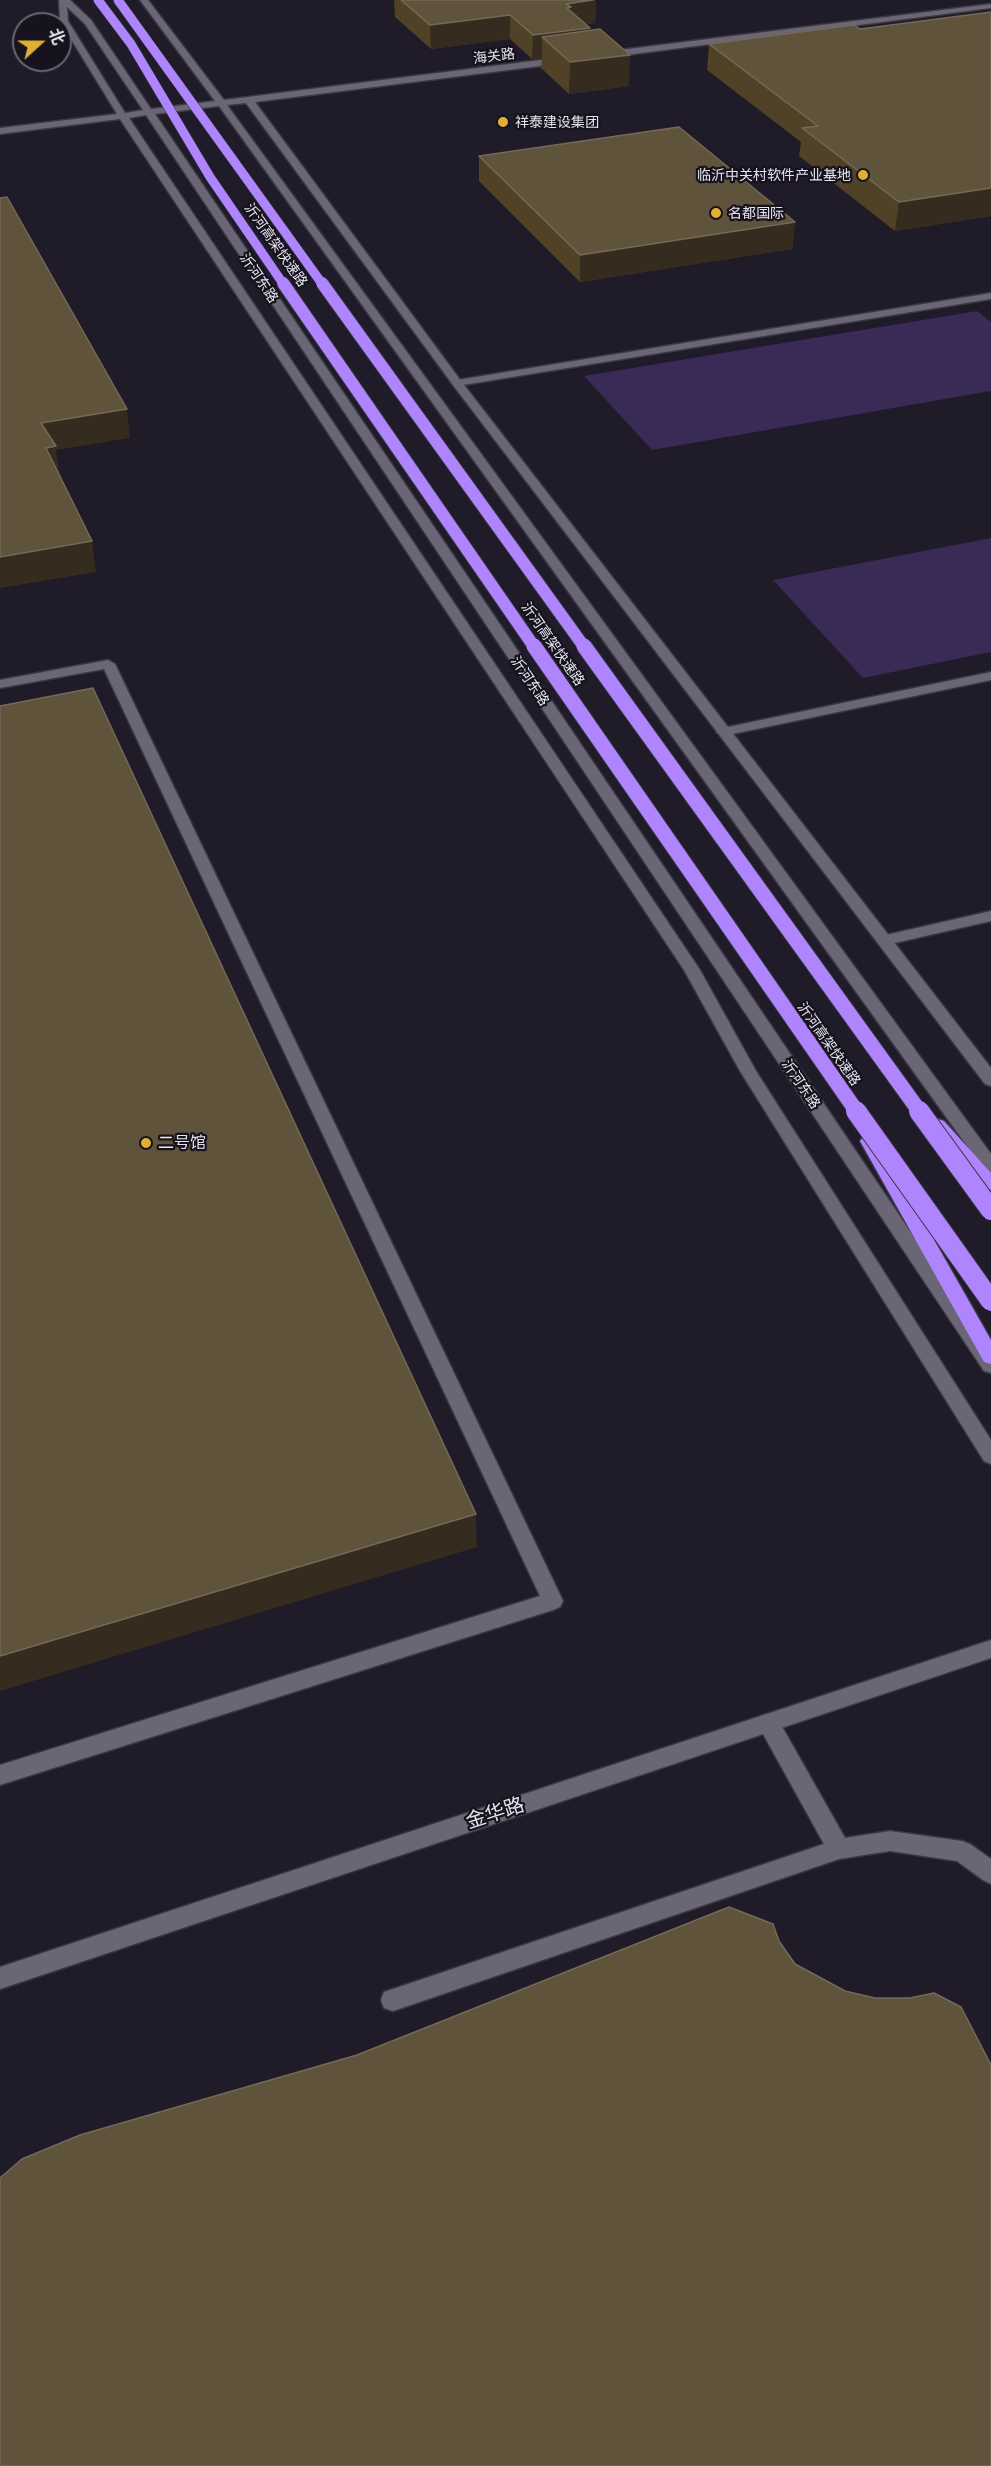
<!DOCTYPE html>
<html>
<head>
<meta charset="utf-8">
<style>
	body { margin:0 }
	#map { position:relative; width:991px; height:2466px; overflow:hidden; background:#1f1b28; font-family:Barlow,"Noto Sans SC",sans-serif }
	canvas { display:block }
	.north { position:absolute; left:12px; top:12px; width:60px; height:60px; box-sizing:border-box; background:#16121e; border:2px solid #696670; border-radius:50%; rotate:69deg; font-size:16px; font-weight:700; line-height:24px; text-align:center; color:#e5e3ec }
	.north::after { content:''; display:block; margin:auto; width:21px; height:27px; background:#e1af34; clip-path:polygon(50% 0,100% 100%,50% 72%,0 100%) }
</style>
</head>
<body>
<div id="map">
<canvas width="991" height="2466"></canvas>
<div class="north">北</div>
</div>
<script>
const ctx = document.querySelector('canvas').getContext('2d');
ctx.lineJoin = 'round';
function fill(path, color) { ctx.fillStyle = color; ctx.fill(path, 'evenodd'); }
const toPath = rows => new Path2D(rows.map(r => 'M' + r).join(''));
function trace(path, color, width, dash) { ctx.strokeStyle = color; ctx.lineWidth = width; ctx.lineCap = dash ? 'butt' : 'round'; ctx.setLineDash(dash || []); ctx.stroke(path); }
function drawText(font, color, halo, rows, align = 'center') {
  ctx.font = font + ' Barlow,"Noto Sans SC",sans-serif'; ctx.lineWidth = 4.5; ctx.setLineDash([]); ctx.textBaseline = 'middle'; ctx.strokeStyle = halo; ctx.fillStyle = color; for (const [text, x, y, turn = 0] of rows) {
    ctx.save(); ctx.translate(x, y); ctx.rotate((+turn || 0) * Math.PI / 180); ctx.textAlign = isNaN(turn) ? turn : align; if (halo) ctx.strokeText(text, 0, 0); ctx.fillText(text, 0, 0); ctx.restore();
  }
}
const green = toPath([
	[977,311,991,322,991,391,652,450,584,376],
	[991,538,991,652,863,678,773,580]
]);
const lane = toPath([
	[991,293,991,299,457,386,451,383,457,380,991,293],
	[108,660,115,664,563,1601,560,1607,553,1610,0,1785,0,1765,540,1596,104,669,0,688,0,680,108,660],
	[991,672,991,680,723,736,716,732,723,728,991,672],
	[991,911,991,921,886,945,878,940,886,935,991,911],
	[768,1714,776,1716,845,1838,890,1831,962,1841,970,1844,991,1859,991,1884,983,1880,957,1861,890,1851,839,1859,393,2011,384,2008,381,2000,384,1992,393,1989,824,1844,757,1723,760,1716,768,1714]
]);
const secondary = toPath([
	[59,0,70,0,91,20,151,109,215,101,140,0,148,0,224,100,564,57,568,60,564,63,255,102,461,381,991,1068,991,1086,985,1084,453,385,246,103,227,105,991,1154,991,1173,985,1171,219,106,155,114,991,1351,991,1373,984,1371,146,115,129,118,700,970,756,1071,991,1440,991,1464,984,1461,740,1071,684,970,120,119,0,134,0,128,117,114,60,21,59,0],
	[67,7,85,24,143,110,125,113,68,21,67,7],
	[991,4,991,8,603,58,599,55,603,52,991,4],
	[991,1640,991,1658,0,1989,0,1967,991,1640]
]);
const highway = toPath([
	[938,1119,944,1121,991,1173,991,1190,985,1188,932,1129,929,1125,932,1121,938,1119],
	[869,1135,875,1137,878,1141,991,1340,991,1364,984,1362,860,1141,863,1137,869,1135]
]);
const highwayBridgeFar3 = toPath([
	[98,0,131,44,210,177,284,285],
	[118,0,323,285]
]);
const highwayBridgeFar2 = toPath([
	[283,283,535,648],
	[322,283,585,648]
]);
const highwayBridgeFar1 = toPath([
	[534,646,857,1112],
	[584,646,920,1112]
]);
const highwayBridge = toPath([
	[856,1111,991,1301],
	[919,1111,991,1210]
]);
const wall = toPath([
	[394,0,596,0,595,23,586,24,629,86,569,94,541,68,542,58,532,59,510,39,431,49,395,17],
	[991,12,991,216,895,231,799,156,801,142,707,70,709,44,860,29],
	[479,156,795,222,792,249,580,282,479,181]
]);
const shadedWall = toPath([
	[596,0,595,23,571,26,590,28,590,52,542,37,542,58,532,59,533,35,566,4],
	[510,15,510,39,431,49,430,25],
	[630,55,629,86,569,94,570,62],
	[991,188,991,216,895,231,899,202],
	[795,222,792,249,580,282,580,255],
	[127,409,130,438,56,450,60,476,50,478,41,423],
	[92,541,96,572,0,588,0,557],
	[476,1514,477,1547,0,1691,0,1656]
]);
const building = toPath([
	[401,0,593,0,566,4,571,7,567,8,590,28,533,35,510,15,430,25,401,0],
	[991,12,991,188,899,202,802,128,818,126,709,44,854,25,860,29,991,12],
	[600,29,630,55,570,62,542,37,600,29],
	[679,127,795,222,580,255,479,156,679,127],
	[7,197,127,409,41,423,56,446,46,448,92,541,0,557,0,198,7,197],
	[93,688,476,1514,0,1656,0,706,93,688],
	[729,1907,773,1924,779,1941,795,1964,845,1991,875,1998,910,1998,934,1993,961,2007,991,2065,991,2466,0,2466,0,2178,22,2159,80,2135,357,2055,729,1907]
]);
const markers = [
	[503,122,6,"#e1af34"],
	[863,175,6,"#e1af34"],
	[716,213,6,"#e1af34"],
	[146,1143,6,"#e1af34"]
];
const farStreetnames = [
	["海关路",494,56,-7],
	["沂河高架快速路",276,245,55],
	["沂河东路",259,278,56],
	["沂河高架快速路",553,644,55],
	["沂河东路",530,681,56],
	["沂河高架快速路",829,1044,55],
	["沂河东路",801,1084,56]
];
const farPoinames = [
	["祥泰建设集团",515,122],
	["临沂中关村软件产业基地",851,175,"right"],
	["名都国际",728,213]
];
const poiNames = [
	["二号馆",158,1143]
];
const nearStreetnames = [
	["金华路",495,1813,-18]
];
fill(green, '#392a56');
trace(lane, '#393741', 3);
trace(secondary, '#393741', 3);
trace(highway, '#393741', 3);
fill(lane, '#6a6676');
fill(secondary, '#6a6676');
fill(highway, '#af85fe');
trace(highwayBridgeFar3, '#393741', 10, []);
trace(highwayBridgeFar2, '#393741', 14, []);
trace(highwayBridgeFar1, '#393741', 17, []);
trace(highwayBridge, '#393741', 22, []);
trace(highwayBridgeFar3, '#af85fe', 9);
trace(highwayBridgeFar2, '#af85fe', 12);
trace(highwayBridgeFar1, '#af85fe', 15);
trace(highwayBridge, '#af85fe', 20);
fill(wall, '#4f4226');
fill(shadedWall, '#352b1e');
fill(building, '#5f533b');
trace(building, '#746a57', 1.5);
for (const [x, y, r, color] of markers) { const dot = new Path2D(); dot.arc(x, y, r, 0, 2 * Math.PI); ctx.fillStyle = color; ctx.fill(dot); trace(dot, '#16121e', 2); }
drawText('14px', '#e5e3ec', '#16121e', farStreetnames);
drawText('14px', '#e5e3ec', '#16121e', farPoinames, 'left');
drawText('16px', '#e5e3ec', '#16121e', poiNames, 'left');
drawText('20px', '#e5e3ec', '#16121e', nearStreetnames);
</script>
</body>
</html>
